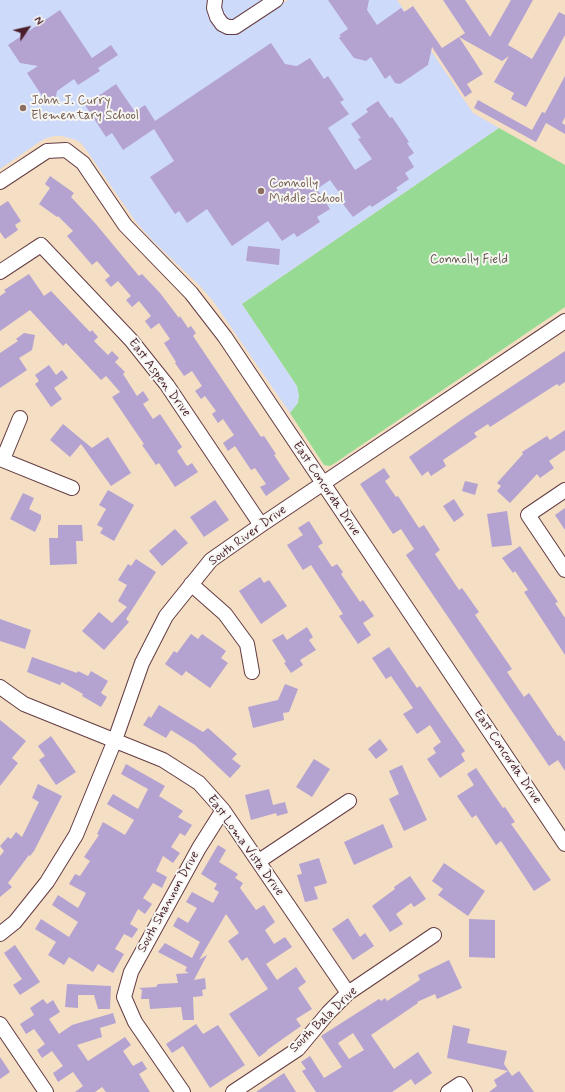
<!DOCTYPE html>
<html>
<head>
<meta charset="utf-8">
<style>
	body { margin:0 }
	#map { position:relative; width:565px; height:1092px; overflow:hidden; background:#f4dec4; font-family:Mynerve,sans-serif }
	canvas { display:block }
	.north { position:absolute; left:8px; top:8px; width:40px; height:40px; -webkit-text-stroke:3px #f6f6f2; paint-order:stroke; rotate:56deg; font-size:11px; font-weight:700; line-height:16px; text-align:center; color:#4a1f2b }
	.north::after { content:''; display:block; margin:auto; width:14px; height:18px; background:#4a1f2b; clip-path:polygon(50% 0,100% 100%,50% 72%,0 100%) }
</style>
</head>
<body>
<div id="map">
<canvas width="565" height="1092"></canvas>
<div class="north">N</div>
</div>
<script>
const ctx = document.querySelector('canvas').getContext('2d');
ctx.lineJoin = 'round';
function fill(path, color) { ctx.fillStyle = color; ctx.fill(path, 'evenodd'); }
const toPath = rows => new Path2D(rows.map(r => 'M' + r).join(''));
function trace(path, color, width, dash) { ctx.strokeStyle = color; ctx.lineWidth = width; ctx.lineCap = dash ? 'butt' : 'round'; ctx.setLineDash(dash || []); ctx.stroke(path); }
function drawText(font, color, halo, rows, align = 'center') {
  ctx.font = font + ' Mynerve,sans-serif'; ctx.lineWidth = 4; ctx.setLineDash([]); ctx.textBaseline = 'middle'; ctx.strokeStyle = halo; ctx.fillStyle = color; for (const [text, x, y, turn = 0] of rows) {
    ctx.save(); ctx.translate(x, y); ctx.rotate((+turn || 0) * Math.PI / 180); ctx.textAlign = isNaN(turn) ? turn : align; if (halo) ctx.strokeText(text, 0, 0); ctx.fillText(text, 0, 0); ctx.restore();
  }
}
const built = toPath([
	[0,0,269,0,277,7,288,0,397,0,473,113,499,128,242,304,297,386,299,396,298,403,290,413,213,301,199,285,153,241,136,222,82,144,76,140,62,136,54,136,44,139,38,143,0,169]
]);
const green = toPath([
	[499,128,565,165,565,307,335,463,330,466,324,465,290,413,298,403,299,396,297,386,242,304]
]);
const building = toPath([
	[328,0,369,0,367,10,377,25,401,8,404,12,413,6,442,48,459,37,483,74,467,84,472,92,465,97,432,47,428,65,400,84,395,83,390,75,385,79,371,57,366,61,354,58,339,38,341,36,339,35,348,29],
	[443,0,465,0,490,37,511,0,533,0,508,45,532,59,559,12,565,15,565,35,526,107,511,99,514,93,494,82,509,56,502,61,459,37,465,33],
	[60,10,92,58,111,45,118,55,98,68,100,71,78,85,74,79,57,91,55,101,48,105,27,73,38,66,20,63,8,45],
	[271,43,285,64,297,66,310,58,324,79,328,76,344,100,340,102,349,114,328,128,355,170,372,159,358,139,361,138,351,124,368,112,366,109,378,101,390,118,392,117,409,142,407,143,414,153,408,157,414,167,405,173,409,179,396,188,398,190,372,207,370,205,353,217,343,204,346,202,330,180,317,189,330,209,317,217,320,222,297,237,294,233,282,241,268,221,232,246,207,209,187,223,179,211,175,214,150,177,174,161,154,129,123,150,112,133,106,137,85,105,116,84,135,112,145,105,155,121],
	[565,76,565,117,562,123,565,125,565,134,546,123,536,142,474,108,478,100,532,130,542,112,545,113],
	[50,176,74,193,71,197,95,223,139,276,142,274,160,293,179,318,180,316,188,328,191,326,196,333,193,336,261,437,264,436,276,454,274,455,290,479,266,496,260,487,266,484,255,468,251,470,235,446,228,451,223,443,234,435,223,419,218,423,212,414,216,411,205,396,201,399,195,391,202,386,192,371,184,376,175,363,176,362,164,343,170,339,159,323,151,329,145,321,151,316,139,301,132,307,126,300,131,296,118,281,111,287,105,280,110,276,97,261,92,265,67,236,73,231,58,216,57,217,39,204,50,188,45,184],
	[8,201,21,221,15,225,18,230,5,239,0,232,0,206],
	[248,246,280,249,279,265,246,261],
	[29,274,44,296,51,291,90,332,92,330,98,337,94,341,108,355,112,351,119,358,115,362,125,372,123,374,137,396,143,391,149,400,143,404,153,419,160,414,182,447,177,451,187,466,192,463,198,472,175,487,159,463,156,465,142,445,144,444,112,397,120,392,106,376,101,380,66,343,63,346,30,310,0,331,0,296,6,292,4,290],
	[24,333,35,335,32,350,19,358,27,370,0,388,0,353,18,341,16,339],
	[565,351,565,382,559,386,557,384,490,427,488,424,474,433,477,437,443,460,446,466,431,476,428,471,422,476,409,457,464,418],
	[49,365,56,375,62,370,68,378,54,388,62,399,51,407,35,384,39,381,35,375],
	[63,424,92,448,108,437,131,473,111,486,81,444,70,457,50,440],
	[565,430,565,450,549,461,554,468,540,478,537,474,510,503,497,491,501,486,497,483,523,454,522,452,547,436,550,440],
	[384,468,390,477,385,481,396,497,398,496,419,528,424,525,440,550,435,554,459,590,462,588,479,612,475,615,512,669,507,672,524,697,529,693,558,736,560,735,565,742,565,771,558,760,549,766,406,555,414,549,401,529,393,534,360,484],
	[465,481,478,484,475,495,462,491],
	[108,490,134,505,114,541,100,533,103,528,97,525,106,509,99,505],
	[23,493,34,498,29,509,41,515,41,519,35,532,10,519],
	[454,499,464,515,454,522,443,506],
	[215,500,229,520,204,537,190,517],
	[565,508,565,530,555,515],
	[507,511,512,545,492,547,487,514],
	[309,521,323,543,318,546,332,567,337,564,343,572,341,574,360,602,363,600,374,616,363,623,371,635,358,644,339,616,343,614,311,565,303,570,287,545,303,535,298,528],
	[58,525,82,525,83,541,76,541,77,564,50,565,49,538,58,538],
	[175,529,188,543,162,566,149,551],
	[520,546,558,602,555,603,565,618,565,655,524,592,528,590,515,571,513,573,502,558],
	[136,559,156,572,126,619,129,622,104,650,82,631,99,612,112,623,127,607,118,601,127,585,118,580,128,564,131,566],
	[260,577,264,583,269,580,287,606,261,624,239,591],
	[0,619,31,630,25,649,0,641],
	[307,627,313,637,309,640,316,650,300,660,303,665,291,673,284,663,286,662,272,640,283,634,287,640],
	[191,634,198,639,202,634,226,651,221,658,228,663,210,688,186,671,182,676,165,664,174,651,177,653],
	[389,647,417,688,420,686,465,751,461,754,465,761,440,778,427,759,436,753,433,748,441,742,430,725,417,734,403,714,413,708,391,676,386,679,372,658],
	[32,657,77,673,78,671,88,676,91,671,108,681,101,693,107,697,101,707,82,696,83,694,62,682,60,685,27,672],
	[285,684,298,689,289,712,283,713,284,720,253,728,248,707,278,700],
	[159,705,203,732,208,728,237,754,232,759,241,766,230,778,195,745,171,730,166,738,143,725,149,716,151,718],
	[0,720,26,741,12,758,18,763,0,786],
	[51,736,76,772,56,785,39,760,45,756,38,746],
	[380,739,388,750,376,759,368,749],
	[314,759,330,769,312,797,296,787],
	[126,764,165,786,159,796,183,811,178,817,192,825,185,836,180,833,171,847,180,853,173,863,163,856,156,871,167,877,162,888,153,883,143,898,152,904,145,914,138,909,130,924,138,929,132,938,124,934,115,949,124,954,113,973,98,964,93,972,69,957,64,965,48,955,56,942,35,929,41,919,69,937,78,922,52,905,58,895,78,908,86,893,69,884,75,874,80,876,90,861,84,857,99,835,97,834,103,822,125,835,134,820,107,804,113,794,138,809,148,789,121,774],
	[402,765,427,820,404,831,389,799,399,794,389,771],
	[476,768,503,808,505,807,515,822,511,824,551,880,534,891,501,841,496,845,476,815,472,818,457,796,474,785,467,774],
	[38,784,62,796,34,851,30,856,29,855,8,883,12,887,0,897,0,856,4,851,0,846,8,837,11,839,16,832,22,837,39,802,32,798],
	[269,789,273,805,285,802,288,813,277,816,276,813,251,820,245,795],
	[383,824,393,847,354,865,344,842],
	[218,845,226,850,219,862,238,874,235,878,243,883,240,888,256,910,264,905,275,922,265,930,274,944,285,937,292,947,266,964,277,980,296,967,306,982,298,988,312,1009,296,1019,301,1026,267,1050,267,1051,259,1057,229,1014,268,989,247,957,242,961,228,941,239,933,226,914,199,960,207,955,194,980,205,978,206,989,202,990,203,996,193,997,194,1020,183,1020,181,1007,150,1009,149,999,141,999,142,990,139,988,156,987,158,984,178,983,176,974,189,973,185,971,187,967,158,952,165,943,192,958,200,942,173,926,178,917,188,923,197,908,186,902,192,892,213,903,219,892,214,889,217,884,201,874],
	[319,858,327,883,314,887,318,899,305,902,297,875,302,874,299,864],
	[444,863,485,891,468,916,438,895,443,889,432,881],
	[410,876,426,899,414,907,411,903,396,914,403,924,390,932,372,906,395,889,394,887],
	[348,918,360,937,365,933,374,946,353,960,332,929],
	[469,919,495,920,495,958,469,957],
	[15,945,40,982,20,995,13,985,22,979,4,953],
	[449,960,462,988,437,999,435,994,417,1002,418,1003,371,1035,394,1069,418,1052,432,1073,415,1085,411,1079,392,1092,316,1092,302,1071,306,1069,301,1062,310,1056,324,1078,342,1067,321,1036,379,999,381,1001,385,998,387,1001,420,980,418,975],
	[353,1033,364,1050,349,1059,338,1043],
	[67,984,111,986,110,1009,98,1009,94,995,78,995,78,1008,65,1007],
	[43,999,47,1004,53,1000,60,1012,49,1019,59,1034,72,1025,113,1013,116,1023,100,1028,102,1037,77,1045,88,1061,125,1037,131,1045,123,1051,133,1066,142,1061,147,1069,139,1074,150,1092,106,1092,102,1087,95,1092,75,1092,83,1086,73,1072,58,1082,53,1073,63,1066,52,1051,42,1058,37,1050,45,1044,34,1029,26,1034,20,1024,34,1015,30,1008],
	[196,1024,203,1034,218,1025,245,1065,210,1088,183,1046,172,1053,166,1044],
	[453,1025,470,1029,467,1043,507,1051,504,1064,512,1076,519,1071,534,1092,489,1092,497,1086,494,1080,508,1071,447,1058],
	[0,1057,10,1072,0,1079],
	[284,1073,296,1092,256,1092]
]);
const minor = toPath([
	[215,0,214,8,217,17,222,24,228,27,235,27,276,0],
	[0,182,47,151,66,150,83,163,125,225,191,293,225,337,565,844],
	[0,272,41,245,131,340,167,385,261,525],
	[0,459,72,488],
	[3,459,20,418],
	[565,490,528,515,565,570],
	[191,584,225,614,247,644,252,672],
	[0,687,24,704,163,760,199,783,223,810,348,993],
	[259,861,349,801],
	[0,934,15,922,47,882,76,835,115,740,142,663,166,616,211,560,261,525,565,321],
	[0,1024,46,1092],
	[183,1092,135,1022,124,997,131,972,199,848,223,810],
	[233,1092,298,1049,328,1013,348,993,434,935],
	[448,1092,460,1084,465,1092]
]);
const markers = [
	[23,108,4,"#8d6e63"],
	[261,191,4,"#8d6e63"]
];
const educationNames = [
	["John J. Curry",31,101],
	["Elementary School",31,116],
	["Connolly",269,184],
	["Middle School",269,199]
];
const parkNames = [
	["Connolly Field",469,260]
];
const streetNames = [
	["East Aspen Drive",159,378,53],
	["East Concorda Drive",326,489,56],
	["South River Drive",248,536,-36],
	["East Concorda Drive",507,757,56],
	["East Loma Vista Drive",245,846,54],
	["South Shannon Drive",169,902,-61],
	["South Bala Drive",324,1020,-44]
];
fill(built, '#cedafa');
fill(green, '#97da93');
fill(building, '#b4a2d1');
trace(minor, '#643c42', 16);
trace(minor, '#fff', 14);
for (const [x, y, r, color] of markers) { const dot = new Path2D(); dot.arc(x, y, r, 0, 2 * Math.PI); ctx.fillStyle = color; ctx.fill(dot); trace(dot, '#f6f6f2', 1.5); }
drawText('13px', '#785e54', '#f6f6f2', educationNames, 'left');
drawText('13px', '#61574a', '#f6f6f2', parkNames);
drawText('13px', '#4a1f2b', '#f6f6f2', streetNames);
</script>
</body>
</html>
